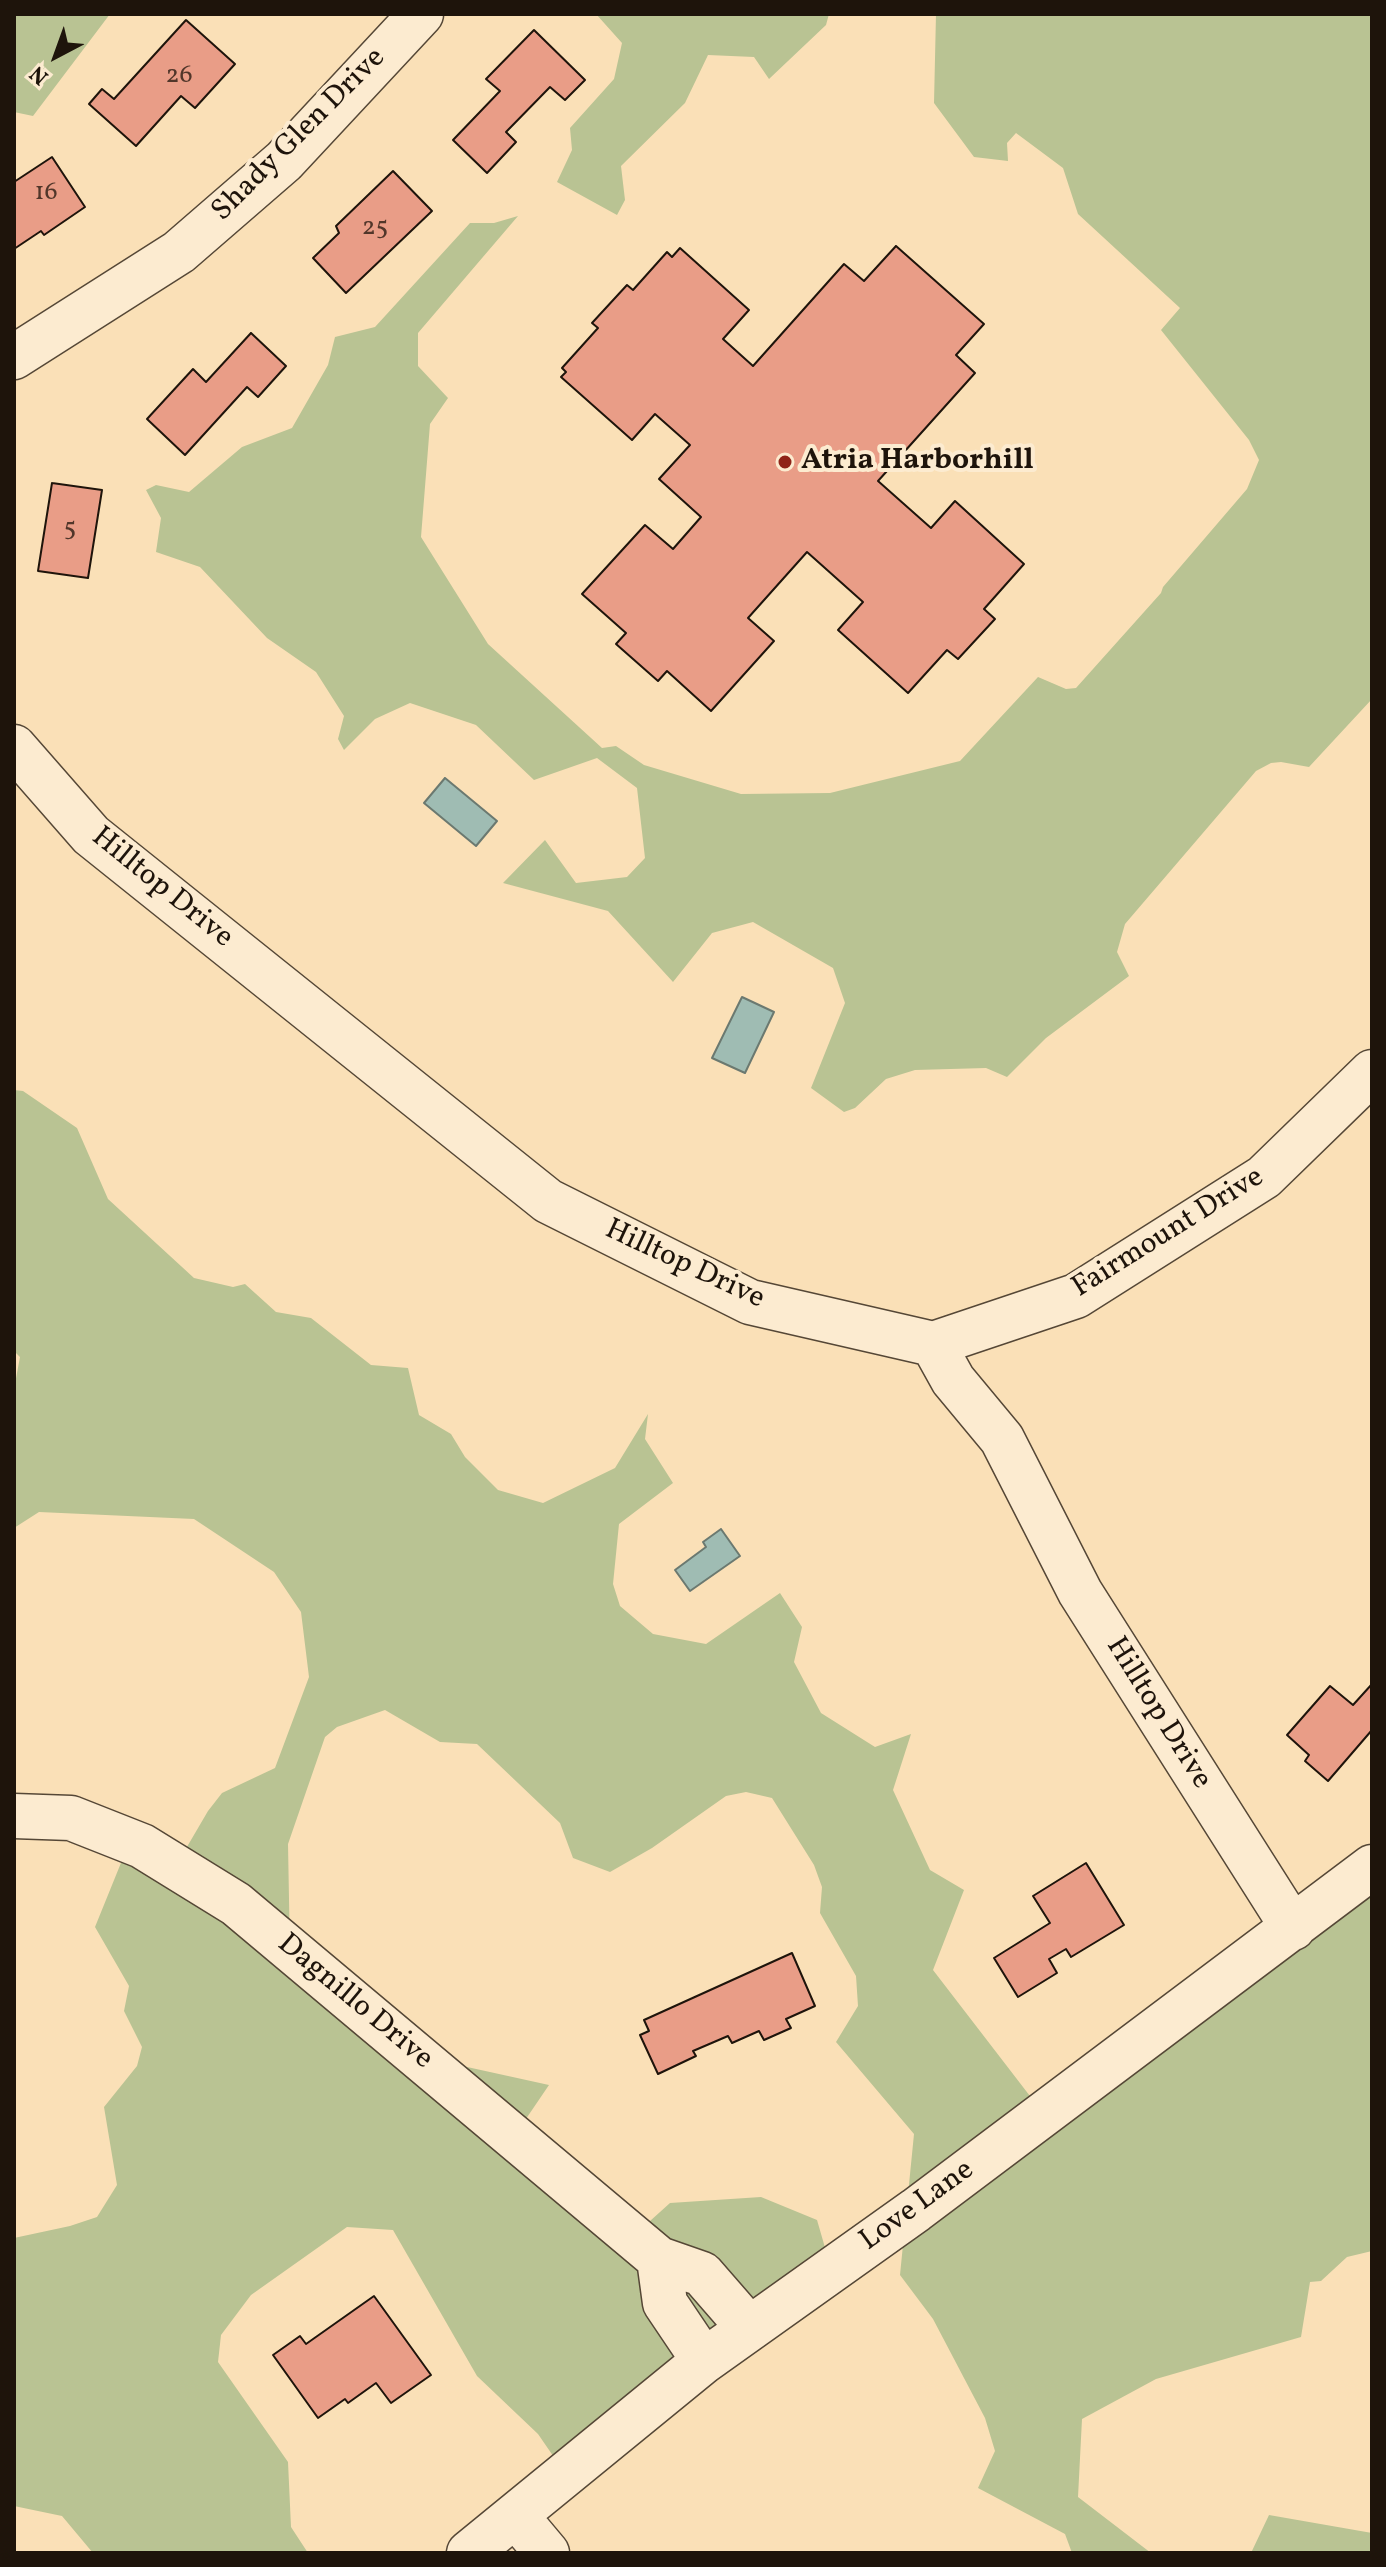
<!DOCTYPE html>
<html>
<head>
<meta charset="utf-8">
<style>
	body { margin:0 }
	#map { position:relative; width:1386px; height:2567px; overflow:hidden; background:#fae0b7; font-family:Vollkorn,serif }
	canvas { display:block }
	.frame { position:absolute; inset:0; border:16px solid #1e140b; pointer-events:none }
	.north { position:absolute; left:16px; top:16px; width:80px; height:80px; -webkit-text-stroke:6px #fcebd0; paint-order:stroke; rotate:221deg; font-size:22px; font-weight:700; line-height:32px; text-align:center; color:#1e140b }
	.north::after { content:''; display:block; margin:auto; width:28px; height:36px; background:#1e140b; clip-path:polygon(50% 0,100% 100%,50% 72%,0 100%) }
</style>
</head>
<body>
<div id="map">
<canvas width="1386" height="2567"></canvas>
<div class="frame"></div>
<div class="north">N</div>
</div>
<script>
const ctx = document.querySelector('canvas').getContext('2d');
ctx.lineJoin = 'round';
function fill(path, color) { ctx.fillStyle = color; ctx.fill(path, 'evenodd'); }
const toPath = rows => new Path2D(rows.map(r => 'M' + r).join(''));
function trace(path, color, width, dash) { ctx.strokeStyle = color; ctx.lineWidth = width; ctx.lineCap = dash ? 'butt' : 'round'; ctx.setLineDash(dash || []); ctx.stroke(path); }
function drawText(font, color, halo, rows, align = 'center') {
  ctx.font = font + ' Vollkorn,serif'; ctx.lineWidth = 8; ctx.setLineDash([]); ctx.textBaseline = 'middle'; ctx.strokeStyle = halo; ctx.fillStyle = color; for (const [text, x, y, turn = 0] of rows) {
    ctx.save(); ctx.translate(x, y); ctx.rotate((+turn || 0) * Math.PI / 180); ctx.textAlign = isNaN(turn) ? turn : align; if (halo) ctx.strokeText(text, 0, 0); ctx.fillText(text, 0, 0); ctx.restore();
  }
}
const green = toPath([
	[14,14,110,14,33,116,14,112],
	[596,14,829,14,826,25,769,79,754,57,708,55,685,103,621,166,625,200,617,215,557,182,572,150,570,128,614,79,622,43],
	[936,14,1372,14,1372,699,1309,767,1281,762,1271,763,1256,771,1125,924,1117,952,1129,976,1046,1038,1007,1077,986,1068,915,1070,886,1079,855,1108,844,1112,811,1088,845,1003,833,968,753,922,712,933,673,982,608,911,503,883,545,840,576,883,627,877,645,858,637,788,597,758,534,780,476,725,410,703,375,719,344,750,338,739,344,716,316,672,267,638,200,567,156,552,161,518,146,490,156,485,189,492,242,447,292,428,328,365,335,337,375,327,470,223,494,223,518,216,418,333,418,366,448,398,430,424,421,537,488,644,602,748,616,746,644,765,741,794,830,793,960,761,1038,677,1066,689,1076,688,1161,593,1163,587,1247,489,1259,460,1249,440,1161,330,1180,308,1078,214,1063,168,1016,133,1007,143,1008,161,974,157,934,103],
	[14,1090,23,1091,77,1128,108,1199,194,1278,233,1287,245,1284,276,1312,311,1318,371,1365,408,1368,419,1415,451,1434,465,1457,498,1490,543,1503,615,1468,648,1414,645,1439,673,1483,619,1524,613,1584,620,1606,653,1634,706,1644,780,1593,802,1627,794,1662,821,1713,875,1747,911,1734,893,1790,930,1870,964,1890,933,1970,1033,2100,1372,1871,1372,2251,1347,2257,1321,2281,1310,2282,1301,2337,1156,2379,1082,2419,1078,2497,1151,2553,1072,2553,1065,2534,978,2488,995,2451,985,2418,933,2319,900,2275,914,2134,836,2042,858,2006,856,1976,820,1913,822,1887,814,1865,772,1798,746,1792,726,1796,652,1848,610,1872,573,1858,560,1823,477,1744,440,1742,385,1710,337,1727,325,1737,288,1844,290,1954,408,2054,549,2085,515,2135,630,2239,670,2203,761,2197,817,2220,835,2282,569,2479,538,2434,477,2376,393,2230,347,2227,251,2295,221,2335,218,2362,288,2462,291,2527,308,2553,93,2553,62,2516,14,2506,14,2238,70,2226,97,2217,117,2185,104,2107,137,2066,142,2047,124,2011,129,1986,95,1927,125,1853,174,1869,208,1811,222,1793,275,1768,309,1677,301,1612,274,1572,194,1519,39,1512,14,1528,14,1389,20,1357,14,1351],
	[1269,2515,1372,2533,1372,2553,1251,2553]
]);
const water = toPath([
	[445,778,497,821,476,846,424,803,445,778],
	[742,997,774,1012,745,1073,712,1058,742,997],
	[721,1529,740,1556,690,1591,675,1570,706,1547,703,1542,721,1529]
]);
const building = toPath([
	[186,20,235,64,195,108,181,96,136,146,89,104,102,89,114,99,186,20],
	[534,30,585,80,565,100,550,87,506,132,516,142,487,173,453,140,500,91,486,79,534,30],
	[52,157,85,207,44,235,41,231,14,249,14,182,52,157],
	[393,171,432,211,346,293,313,258,339,233,336,226,393,171],
	[896,246,984,324,956,355,975,373,878,481,931,528,955,501,1024,564,984,609,995,619,958,659,947,650,908,693,838,630,863,602,807,552,748,618,774,641,711,711,667,671,658,681,616,644,626,633,582,594,645,525,673,549,701,517,659,479,690,445,655,414,632,440,561,377,566,372,562,368,598,328,592,323,627,285,633,290,667,252,672,257,680,248,749,310,723,339,753,366,844,264,864,281,896,246],
	[251,333,286,366,258,397,247,387,185,455,147,419,193,369,206,382,251,333],
	[52,483,102,490,88,578,38,571,52,483],
	[1372,1684,1372,1730,1328,1781,1305,1761,1309,1755,1287,1735,1330,1686,1353,1705,1372,1684],
	[1086,1863,1124,1925,1071,1957,1066,1949,1049,1959,1057,1973,1018,1997,994,1958,1050,1923,1033,1896,1086,1863],
	[792,1953,815,2006,786,2019,791,2028,764,2040,759,2031,732,2043,728,2036,693,2051,696,2056,658,2074,640,2035,649,2031,644,2020,792,1953],
	[374,2296,431,2375,391,2403,376,2383,348,2403,345,2399,318,2418,273,2355,300,2336,306,2344,374,2296]
]);
const minor = toPath([
	[14,357,179,252,284,161,421,14],
	[14,747,91,835,548,1201,750,1302,933,1344,953,1380,1002,1439,1080,1592,1293,1928],
	[933,1344,1076,1296,1264,1177,1372,1072],
	[14,1816,71,1818,142,1846,236,1904,659,2259,702,2274,749,2328],
	[659,2259,665,2303,704,2361],
	[516,2516,547,2553],
	[469,2553,704,2361,916,2210,1372,1867]
]);
const markers = [
	[785,462,8,"#8f2418"]
];
const numberNames = [
	["26",179,77],
	["16",46,194],
	["25",375,229],
	["5",70,530]
];
const streetNames = [
	["Shady Glen Drive",300,136,-45],
	["Hilltop Drive",161,889,39],
	["Fairmount Drive",1169,1234,-32],
	["Hilltop Drive",684,1266,25],
	["Hilltop Drive",1157,1714,58],
	["Dagnillo Drive",354,2003,40],
	["Love Lane",918,2207,-36]
];
const poiNames = [
	["Atria Harborhill",801,462]
];
fill(green, '#b9c393');
fill(water, '#9fbcb3');
trace(water, '#6b7970', 2);
fill(building, '#e99d87');
trace(building, '#1e140b', 2);
trace(minor, '#554736', 47);
trace(minor, '#fcebd0', 44);
for (const [x, y, r, color] of markers) { const dot = new Path2D(); dot.arc(x, y, r, 0, 2 * Math.PI); ctx.fillStyle = color; ctx.fill(dot); trace(dot, '#fcebd0', 3); }
drawText('26px', '#51362a', null, numberNames);
drawText('30px', '#1e140b', '#fcebd0', streetNames);
drawText('bold 30px', '#1e140b', '#fcebd0', poiNames, 'left');
</script>
</body>
</html>
